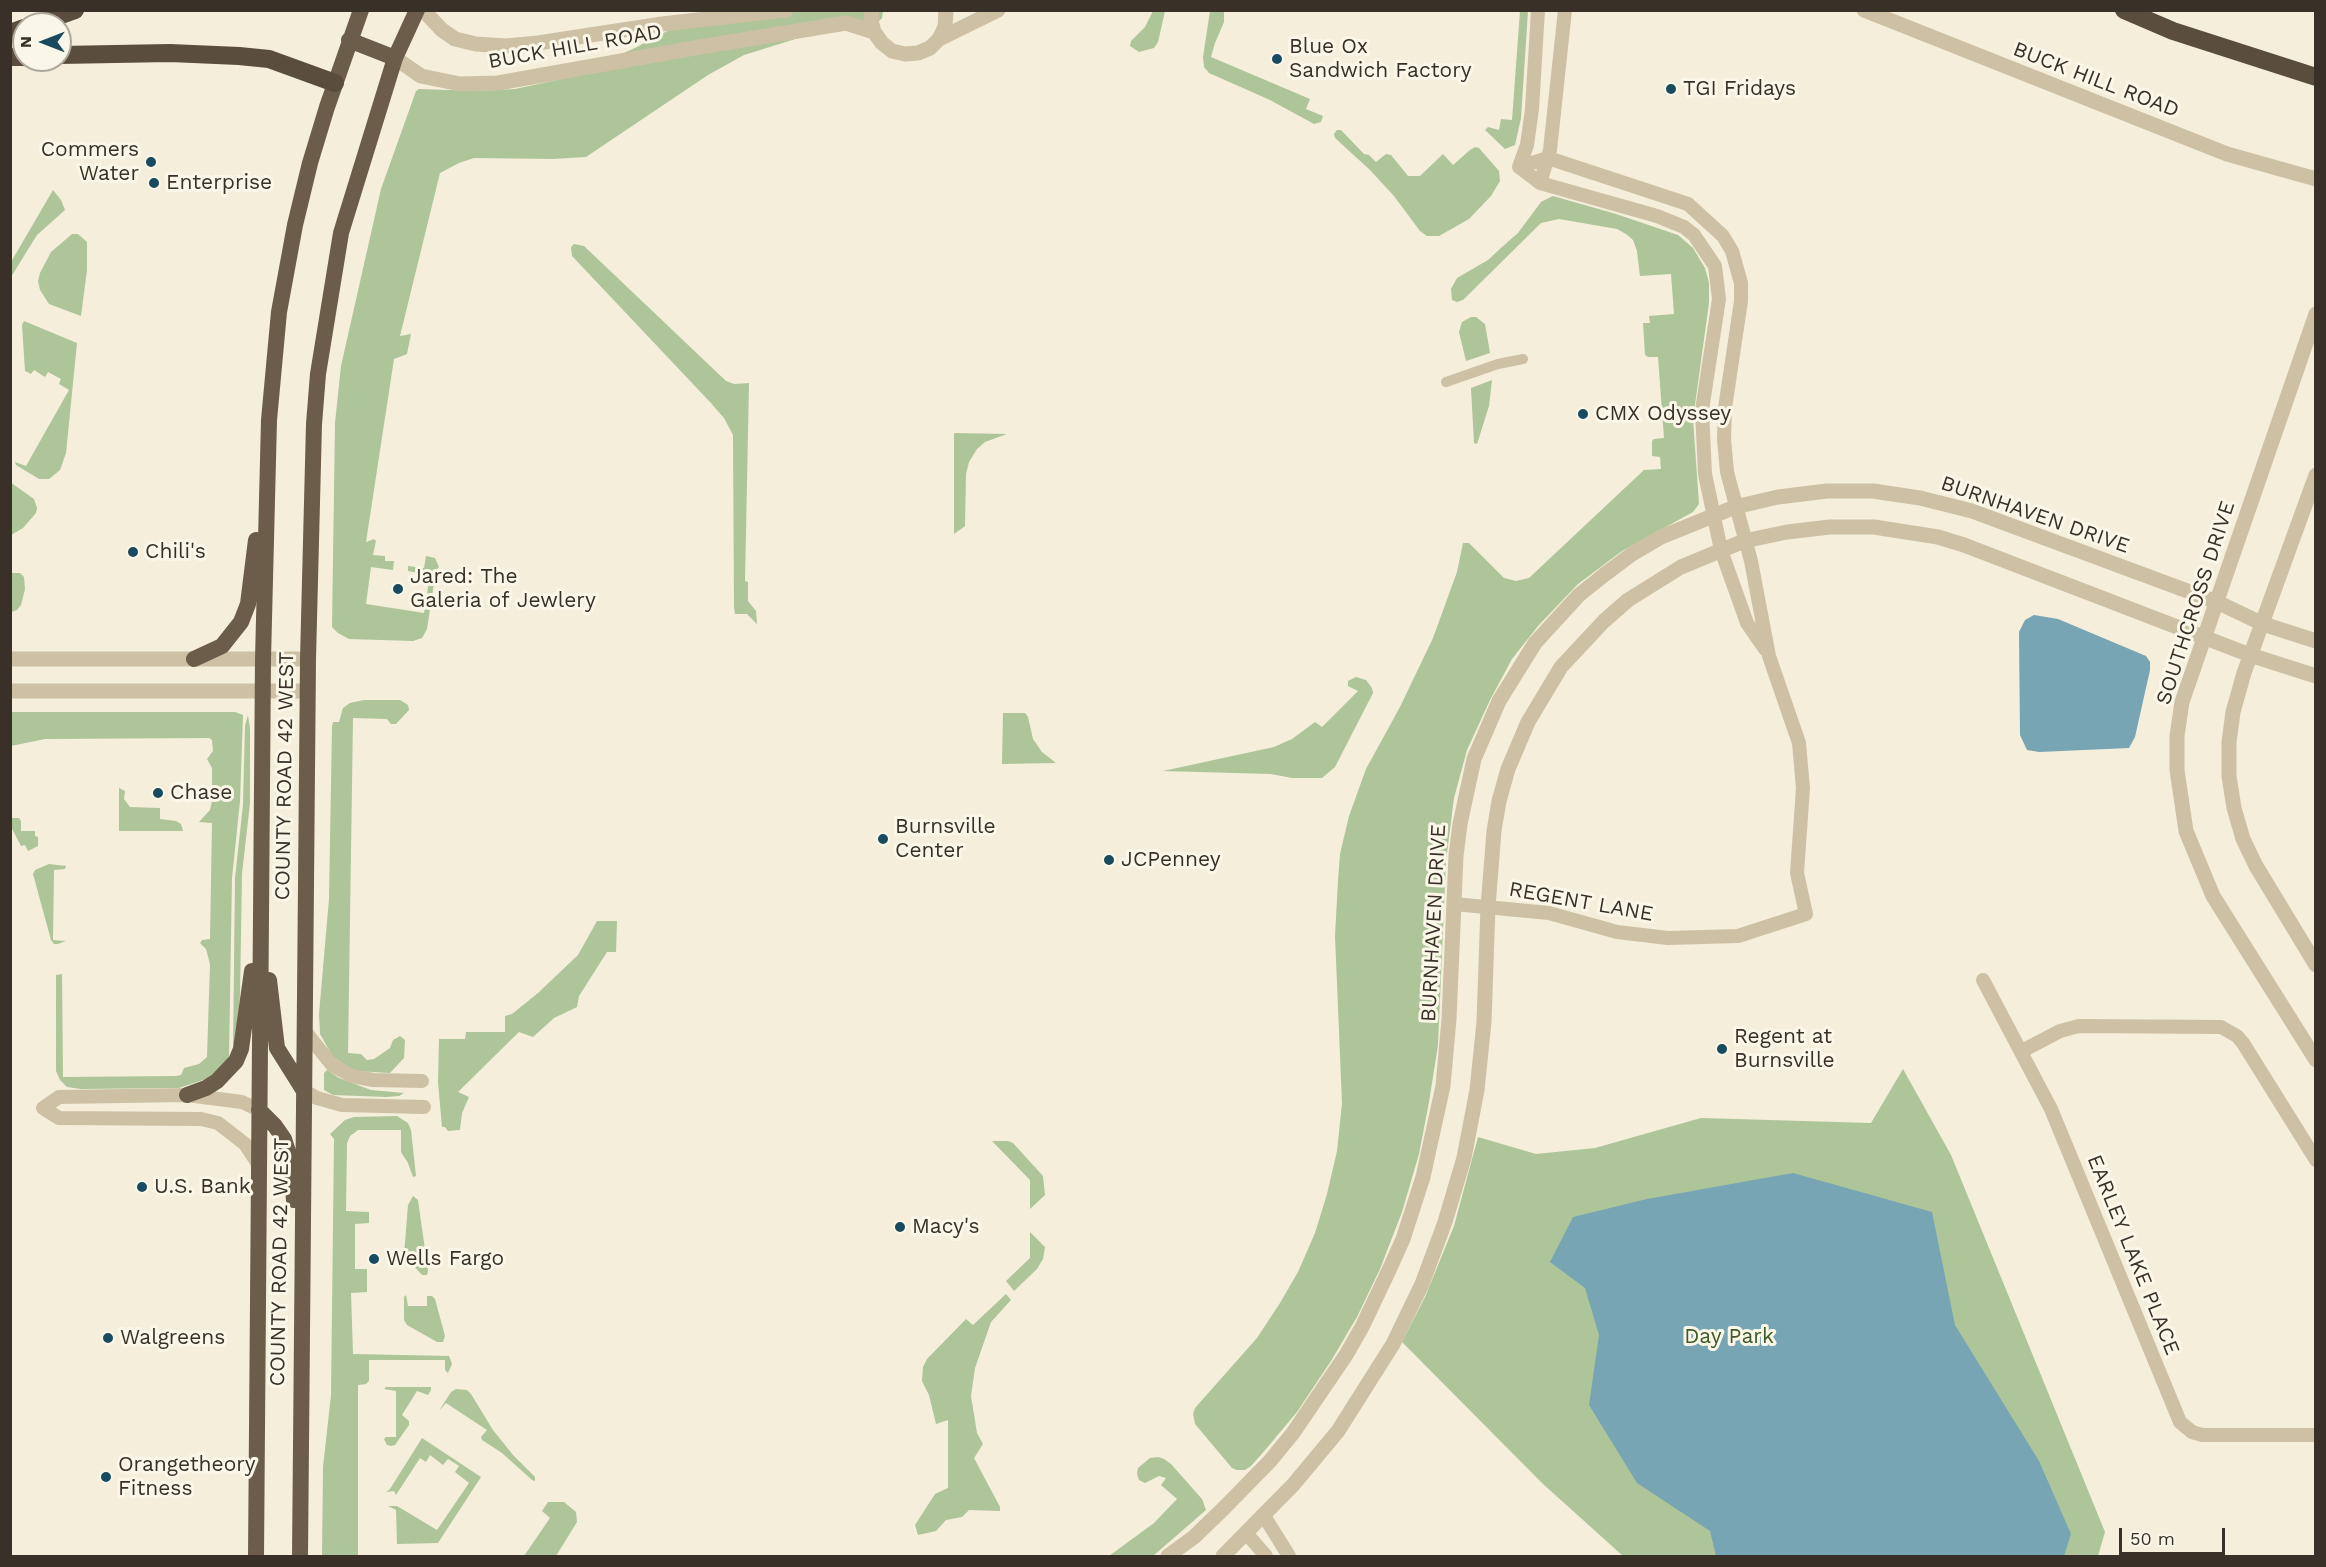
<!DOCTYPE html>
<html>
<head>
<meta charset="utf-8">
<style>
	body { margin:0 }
	#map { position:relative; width:2326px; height:1567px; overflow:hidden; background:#f4eedb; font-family:"Work Sans",sans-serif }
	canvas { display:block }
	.frame { position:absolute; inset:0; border:12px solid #393127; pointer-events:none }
	.north { position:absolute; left:12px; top:12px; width:60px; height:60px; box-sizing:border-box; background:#fbf7e8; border:2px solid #ada89b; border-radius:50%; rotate:270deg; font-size:16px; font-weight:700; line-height:24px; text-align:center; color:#393127 }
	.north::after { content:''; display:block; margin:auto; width:21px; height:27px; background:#184b5f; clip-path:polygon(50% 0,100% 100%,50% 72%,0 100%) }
	.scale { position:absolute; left:2119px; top:1528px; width:106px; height:27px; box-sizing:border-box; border:3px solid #393127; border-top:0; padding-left:8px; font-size:18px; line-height:21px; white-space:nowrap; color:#393127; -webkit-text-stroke:4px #fbf7e8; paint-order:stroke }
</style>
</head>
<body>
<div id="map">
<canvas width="2326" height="1567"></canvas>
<div class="frame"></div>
<div class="north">N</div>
<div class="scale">50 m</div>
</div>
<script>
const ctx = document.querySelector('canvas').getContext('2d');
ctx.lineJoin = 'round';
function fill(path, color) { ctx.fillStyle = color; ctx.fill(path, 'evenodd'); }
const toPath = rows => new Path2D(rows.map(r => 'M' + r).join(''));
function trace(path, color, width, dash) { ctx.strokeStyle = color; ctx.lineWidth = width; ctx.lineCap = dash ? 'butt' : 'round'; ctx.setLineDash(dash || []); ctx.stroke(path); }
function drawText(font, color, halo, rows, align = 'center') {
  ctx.font = font + ' "Work Sans",sans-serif'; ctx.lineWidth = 6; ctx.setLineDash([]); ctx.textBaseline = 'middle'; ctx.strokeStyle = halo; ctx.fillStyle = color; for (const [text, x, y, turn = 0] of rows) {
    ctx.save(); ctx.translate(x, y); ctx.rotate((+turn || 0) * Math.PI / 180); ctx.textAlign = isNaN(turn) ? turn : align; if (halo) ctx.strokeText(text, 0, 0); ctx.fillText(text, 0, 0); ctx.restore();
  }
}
const green = toPath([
	[705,11,883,11,882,18,877,23,805,36,744,55,708,75,586,157,553,159,474,158,459,163,440,173,400,336,411,334,407,354,394,359,366,542,374,539,376,541,373,555,385,556,385,561,394,561,393,570,371,567,366,604,424,613,430,575,408,571,408,566,424,568,426,556,435,558,439,567,436,570,427,629,422,638,413,641,349,639,338,633,332,627,335,423,341,366,381,189,416,91,419,89,481,91,515,89,571,77,637,47],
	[1153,11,1165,11,1158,42,1154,48,1139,52,1130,46,1131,41,1145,27],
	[1210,11,1224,11,1224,22,1215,43,1211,57,1310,99,1306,109,1323,116,1321,122,1314,124,1270,100,1209,73,1204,67,1203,57],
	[1520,11,1528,11,1521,118,1515,145,1505,149,1485,130,1488,127,1499,130,1501,119,1512,120],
	[1337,130,1341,130,1364,154,1369,155,1376,162,1386,154,1391,155,1408,176,1420,176,1443,154,1453,165,1470,150,1475,147,1479,148,1499,171,1500,181,1491,196,1469,219,1439,236,1427,236,1420,231,1394,196,1370,170,1335,138,1334,134],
	[53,190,61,200,65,210,37,235,11,277,11,262],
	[1553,196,1616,214,1678,235,1693,248,1705,268,1709,283,1709,303,1693,419,1699,504,1693,512,1622,551,1578,584,1538,626,1512,659,1490,700,1467,750,1454,798,1446,861,1438,1045,1429,1102,1419,1154,1402,1212,1380,1269,1357,1317,1331,1361,1297,1412,1266,1449,1251,1466,1245,1470,1237,1470,1232,1468,1195,1424,1193,1414,1195,1408,1257,1338,1280,1303,1298,1272,1315,1233,1327,1194,1337,1151,1342,1103,1335,936,1338,881,1340,854,1349,816,1366,769,1400,707,1433,638,1457,572,1463,543,1469,543,1504,578,1516,581,1529,578,1644,470,1661,469,1660,457,1652,456,1652,441,1654,439,1664,438,1658,357,1648,357,1645,355,1643,323,1650,323,1649,316,1674,314,1671,274,1640,276,1637,251,1633,240,1626,234,1617,229,1559,219,1541,223,1463,300,1457,302,1452,300,1451,289,1457,278,1488,260,1502,247,1518,233,1541,202],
	[72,234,78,234,87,242,87,270,81,316,49,304,40,290,38,281,40,273,51,252],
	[574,244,584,246,726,381,734,384,749,383,745,581,748,582,748,601,756,611,757,624,747,614,735,614,734,608,733,435,724,418,710,402,572,256,571,247],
	[1471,317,1476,317,1485,324,1490,353,1466,361,1459,332,1462,322],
	[24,321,77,343,66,453,60,470,49,479,39,479,16,465,15,462,26,466,69,390,59,384,61,379,48,372,45,377,34,370,31,374,25,371,22,325],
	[1492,380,1489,406,1477,444,1474,443,1471,388],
	[954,433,1007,434,985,442,977,449,969,462,966,474,965,526,954,534],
	[10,482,34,499,37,508,36,513,23,528,11,535],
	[11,573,20,573,24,577,25,589,21,605,17,610,11,612],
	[1356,677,1366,680,1372,688,1373,693,1335,767,1322,778,1292,778,1271,774,1163,771,1274,747,1292,739,1315,722,1322,727,1358,691,1348,686,1348,681],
	[364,700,400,700,408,705,409,710,396,724,391,724,387,719,353,718,348,1053,361,1054,367,1060,374,1059,390,1048,393,1040,400,1036,405,1040,404,1058,390,1073,355,1071,333,1057,320,1034,319,1014,329,899,332,727,333,722,339,722,343,708,350,703],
	[11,712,235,712,243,715,240,801,232,878,229,1057,217,1071,206,1079,179,1088,81,1089,67,1087,60,1080,56,1071,56,975,62,974,63,1077,176,1076,181,1075,184,1068,199,1064,207,1057,210,964,206,949,200,943,202,940,210,939,212,823,199,822,210,810,212,801,212,768,207,759,213,751,212,740,209,738,45,739,11,746],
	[1003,713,1025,713,1028,717,1033,739,1042,752,1056,763,1002,764],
	[248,715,250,729,250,803,242,874,240,995,237,1035,233,1049,235,878,243,805,245,726],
	[11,785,11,818,19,818,21,821,21,831,35,831,35,836,38,837,38,846,28,851,25,845,21,846,11,827],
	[119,788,125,791,124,799,130,807,160,808,160,819,176,821,181,824,183,831,119,831],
	[49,864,66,866,65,869,54,870,53,940,66,941,58,944,54,944,51,940,33,874,35,870],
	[597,921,617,921,616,952,607,952,579,996,577,1007,554,1018,533,1037,519,1032,458,1092,469,1097,462,1113,460,1130,448,1131,445,1127,442,1127,438,1082,439,1039,465,1039,466,1032,505,1032,505,1016,512,1014,538,993,578,955],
	[1903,1069,1951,1155,2105,1532,2098,1556,1623,1556,1543,1484,1402,1342,1425,1297,1454,1226,1478,1137,1536,1154,1595,1148,1701,1118,1871,1123],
	[327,1070,339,1078,371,1090,404,1093,399,1096,386,1097,333,1095,324,1090,324,1073],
	[397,1116,408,1123,411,1130,416,1176,413,1177,408,1163,401,1152,401,1130,358,1130,350,1136,347,1143,346,1211,369,1212,369,1223,355,1224,355,1269,367,1269,367,1292,351,1293,353,1354,449,1356,452,1364,448,1373,445,1370,445,1360,369,1360,369,1381,366,1384,358,1385,358,1556,322,1556,323,1467,331,1395,334,1139,330,1134,345,1120,354,1117],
	[992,1141,1008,1141,1013,1143,1043,1176,1045,1195,1030,1209,1030,1180],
	[413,1196,418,1200,428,1271,427,1275,422,1275,404,1255,408,1205],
	[1030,1232,1045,1247,1043,1259,1037,1269,1014,1291,1006,1281,1030,1258],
	[1006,1294,1011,1300,991,1322,975,1368,971,1396,977,1433,983,1444,974,1458,1000,1507,1000,1511,969,1510,962,1517,946,1520,936,1531,918,1535,915,1525,935,1494,948,1488,948,1420,936,1424,929,1395,922,1381,923,1367,927,1359,966,1319,973,1325],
	[406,1295,408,1306,427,1306,427,1296,432,1296,435,1299,445,1336,443,1342,437,1342,407,1325,404,1320,404,1297],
	[386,1387,431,1387,431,1390,428,1395,417,1391,402,1415,409,1421,409,1425,395,1445,391,1446,387,1445,384,1439,386,1437,396,1437,396,1391,384,1389],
	[456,1389,467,1390,471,1394,493,1430,513,1455,535,1477,535,1481,532,1480,502,1453,482,1440,481,1437,487,1430,446,1403,439,1411,451,1392],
	[422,1438,481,1477,438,1543,397,1544,396,1510,388,1506,397,1506,437,1530,469,1483,455,1472,459,1466,453,1462,448,1459,443,1465,430,1455,426,1462,420,1458,396,1495,394,1491,386,1492,390,1489],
	[1158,1457,1164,1459,1171,1464,1202,1499,1206,1510,1153,1556,1109,1556,1154,1523,1177,1499,1161,1485,1166,1478,1159,1476,1145,1483,1139,1480,1137,1474,1138,1468,1150,1458],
	[548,1502,564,1502,576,1512,577,1522,556,1556,524,1556,550,1518,542,1511]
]);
const water = toPath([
	[2034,615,2058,619,2146,656,2150,662,2150,670,2135,737,2129,748,2039,752,2027,750,2020,735,2019,632,2025,620],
	[1793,1173,1932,1212,1955,1325,2039,1461,2071,1534,2064,1556,1716,1556,1710,1531,1637,1483,1589,1405,1599,1335,1585,1288,1550,1262,1573,1217,1647,1199]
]);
const pedestrian = toPath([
	[1446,382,1498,364,1523,359]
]);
const minor = toPath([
	[1519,167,1540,183,1657,216,1684,227,1694,235,1715,266,1719,299,1702,410,1705,474,1721,550,1747,623,1765,649],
	[1519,167,1527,145,1532,109,1538,10],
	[1540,183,1550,150,1565,10],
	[1454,904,1549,913,1617,932,1668,938,1738,936,1806,914,1797,873,1803,788,1799,743,1769,656,1751,561,1727,472,1724,439,1725,408,1741,301,1741,283,1732,251,1723,236,1688,204,1548,158,1519,167],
	[1983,980,2051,1109,2180,1422,2192,1432,2202,1435,2316,1435],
	[305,1031,332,1065,352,1076,373,1080,422,1081],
	[2022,1051,2060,1031,2079,1026,2221,1027,2237,1036,2243,1043,2316,1160],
	[304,1091,317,1098,342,1105,424,1107],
	[259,1165,245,1144,218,1123,201,1119,59,1118,43,1108,59,1097,187,1095,242,1102,259,1110],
	[1264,1516,1289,1556],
	[1247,1534,1266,1556]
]);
const tertiary = toPath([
	[423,10,442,30,455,39,476,44,506,46,538,43,662,24,786,10],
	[872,10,871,21,874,32,882,43,892,51,905,54,918,53,930,48,939,39,945,27,946,10],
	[1864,10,2227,154,2316,179],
	[939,39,998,10],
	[395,58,421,76,460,84,498,83,700,47,846,23,874,32],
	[2316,314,2182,702,2177,736,2177,770,2186,831,2213,896,2316,1060],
	[2316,475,2244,673,2233,712,2229,742,2229,776,2234,808,2243,839,2256,866,2316,965],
	[10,659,308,659],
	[10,691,308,691],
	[1168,1556,1194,1537,1224,1508,1270,1461,1293,1433,1346,1355,1362,1327,1390,1268,1403,1239,1423,1177,1443,1086,1449,1019,1456,856,1460,824,1474,759,1499,701,1535,643,1579,595,1604,575,1632,554,1661,537,1735,507,1778,497,1827,491,1873,491,1920,498,1972,511,2217,602,2263,624,2316,641],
	[1223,1556,1293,1485,1338,1431,1393,1344,1422,1284,1445,1222,1464,1158,1477,1090,1484,1022,1488,907,1494,831,1499,801,1508,769,1528,722,1561,667,1604,621,1628,600,1681,567,1744,541,1787,532,1830,527,1874,527,1938,537,1964,545,2250,655,2316,676]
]);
const trunk = toPath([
	[349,40,395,58],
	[194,659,222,646,241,622,248,604,256,540],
	[269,980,277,1048,304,1091],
	[187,1095,206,1088,217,1081,236,1061,241,1049,252,971],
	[259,1110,275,1126,284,1139,290,1158,294,1200],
	[256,1556,263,659,269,420,279,312,295,225,310,163,327,107,361,10],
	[300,1556,308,659,314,424,318,374,341,233,395,58,417,10]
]);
const motorway = toPath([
	[2124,10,2173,31,2316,77],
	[36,24,75,10],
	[10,33,24,28],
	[60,55,170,53,239,56,269,59,335,83],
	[10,57,24,57]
]);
const markers = [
	[1277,59,6,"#184b5f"],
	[1671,89,6,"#184b5f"],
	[151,162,6,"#184b5f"],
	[154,183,6,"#184b5f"],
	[1583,414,6,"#184b5f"],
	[133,552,6,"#184b5f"],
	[398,589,6,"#184b5f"],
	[158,793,6,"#184b5f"],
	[883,839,6,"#184b5f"],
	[1109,860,6,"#184b5f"],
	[1722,1049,6,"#184b5f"],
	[142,1187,6,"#184b5f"],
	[900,1227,6,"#184b5f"],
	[374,1259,6,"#184b5f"],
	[108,1338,6,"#184b5f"],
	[106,1477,6,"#184b5f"]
];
const streetNames = [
	["BUCK HILL ROAD",575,47,-10],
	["BUCK HILL ROAD",2096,80,21],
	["BURNHAVEN DRIVE",2035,515,19],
	["SOUTHCROSS DRIVE",2196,603,-72],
	["COUNTY ROAD 42 WEST",285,776,-89],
	["REGENT LANE",1581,902,10],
	["BURNHAVEN DRIVE",1434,923,-87],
	["EARLEY LAKE PLACE",2133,1255,68],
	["COUNTY ROAD 42 WEST",280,1262,-89]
];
const poiNames = [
	["Blue Ox",1289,47],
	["Sandwich Factory",1289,71],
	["TGI Fridays",1683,89],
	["Commers",139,150,"right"],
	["Water",139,174,"right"],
	["Enterprise",166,183],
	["CMX Odyssey",1595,414],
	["Chili's",145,552],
	["Jared: The",410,577],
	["Galeria of Jewlery",410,601],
	["Chase",170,793],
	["Burnsville",895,827],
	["Center",895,851],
	["JCPenney",1121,860],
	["Regent at",1734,1037],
	["Burnsville",1734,1061],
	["U.S. Bank",154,1187],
	["Macy's",912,1227],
	["Wells Fargo",386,1259],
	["Walgreens",120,1338],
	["Orangetheory",118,1465],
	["Fitness",118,1489]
];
const parkNames = [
	["Day Park",1729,1337]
];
fill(green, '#adc599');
fill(water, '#77a5b4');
trace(pedestrian, '#cec0a5', 10);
trace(minor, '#cec0a5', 14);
trace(tertiary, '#cec0a5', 15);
trace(trunk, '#6c5c4a', 16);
trace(motorway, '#5b4d3d', 18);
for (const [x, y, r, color] of markers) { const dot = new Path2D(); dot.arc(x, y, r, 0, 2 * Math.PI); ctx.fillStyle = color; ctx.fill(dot); trace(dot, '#fbf7e8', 2); }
drawText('21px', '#393127', '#fbf7e8', streetNames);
drawText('21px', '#393127', '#fbf7e8', poiNames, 'left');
drawText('21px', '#3d5a28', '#fbf7e8', parkNames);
</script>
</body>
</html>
